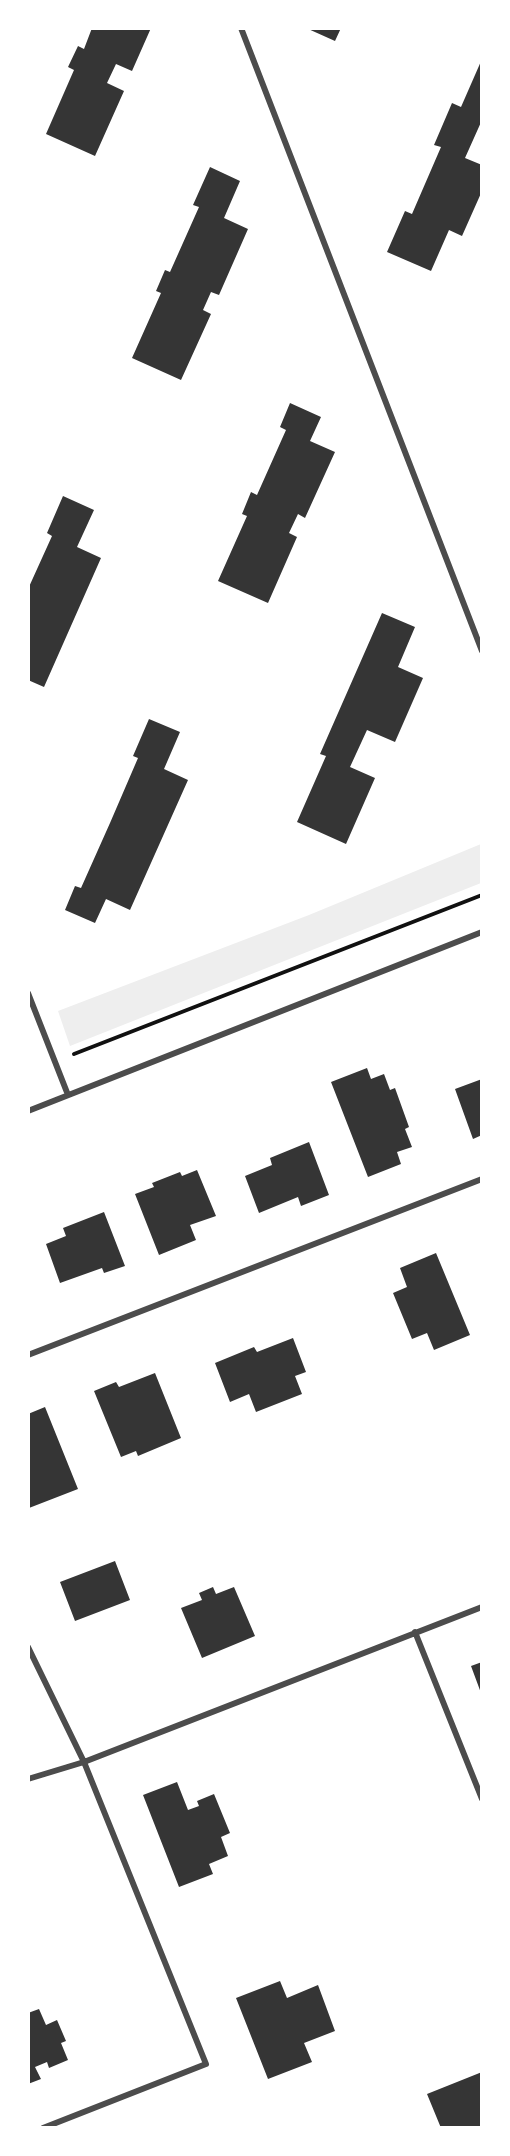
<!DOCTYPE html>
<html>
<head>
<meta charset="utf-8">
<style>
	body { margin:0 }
	#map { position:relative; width:510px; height:2156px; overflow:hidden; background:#fff; font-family:"Sofia Sans Condensed",sans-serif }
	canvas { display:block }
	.frame { position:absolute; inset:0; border:30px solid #fff; pointer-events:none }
</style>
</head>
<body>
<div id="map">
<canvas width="510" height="2156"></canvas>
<div class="frame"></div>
</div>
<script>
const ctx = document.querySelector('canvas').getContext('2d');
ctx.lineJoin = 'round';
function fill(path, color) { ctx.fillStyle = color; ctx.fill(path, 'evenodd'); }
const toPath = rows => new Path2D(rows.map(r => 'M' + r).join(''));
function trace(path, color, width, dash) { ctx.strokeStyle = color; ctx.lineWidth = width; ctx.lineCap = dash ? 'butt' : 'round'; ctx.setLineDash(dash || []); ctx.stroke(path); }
const green = toPath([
	[481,844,481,883,70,1046,58,1011,309,915]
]);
const building = toPath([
	[92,28,151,28,132,71,116,64,107,83,124,91,95,156,46,134,74,70,68,67,78,46,84,49],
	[306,28,341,28,335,41],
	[482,59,482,120,465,158,482,165,482,191,462,236,449,230,431,271,387,252,405,211,412,214,441,147,434,145,452,103,461,107],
	[210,167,240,181,224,218,248,229,219,295,211,292,203,310,211,314,181,380,132,358,161,293,156,291,165,270,170,272,199,207,193,205],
	[290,403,321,417,310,441,335,452,305,518,298,514,289,533,297,537,268,603,218,581,247,516,242,514,251,492,257,495,286,430,280,427],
	[63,496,94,510,77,547,101,558,44,687,28,680,28,589,52,536,47,533],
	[382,613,415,627,398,667,423,678,395,742,367,730,350,767,375,778,346,844,297,822,326,756,320,754],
	[149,719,180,732,164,769,188,780,130,910,106,899,95,923,65,910,75,886,81,888,110,823,138,758,133,756],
	[367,1068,371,1079,384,1074,390,1090,395,1088,409,1127,405,1129,412,1147,397,1152,401,1164,368,1177,331,1082],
	[482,1079,482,1135,473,1139,455,1089],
	[309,1142,329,1195,301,1206,298,1197,259,1213,245,1176,272,1165,270,1158],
	[197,1170,216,1216,190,1225,196,1240,159,1255,135,1194,154,1187,152,1183,180,1172,182,1176],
	[104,1212,125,1266,104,1273,102,1268,60,1283,46,1244,66,1236,63,1228],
	[436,1253,470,1335,434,1350,427,1333,412,1339,393,1293,407,1287,400,1268],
	[293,1338,306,1372,295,1376,302,1394,256,1412,249,1394,230,1402,215,1363,254,1347,257,1352],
	[155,1373,181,1438,138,1456,136,1451,121,1457,94,1391,116,1382,119,1387],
	[45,1407,78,1489,29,1508,28,1414],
	[115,1561,130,1600,75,1621,60,1582],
	[213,1587,216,1594,234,1587,255,1636,202,1658,181,1608,202,1600,199,1593],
	[482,1662,482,1693,481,1693,471,1666],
	[177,1782,188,1810,199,1806,197,1801,214,1794,230,1833,221,1837,228,1856,209,1864,213,1874,179,1887,143,1795],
	[280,1981,287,1998,318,1985,335,2031,304,2043,312,2062,268,2079,236,1998],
	[39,2009,46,2025,57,2020,66,2041,61,2043,68,2060,49,2068,47,2062,35,2067,41,2079,28,2084,28,2013],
	[482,2072,482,2128,441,2128,427,2094]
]);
const path = toPath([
	[74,1054,482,895]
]);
const minor = toPath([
	[241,28,482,651],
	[28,993,68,1095],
	[28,1111,482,932],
	[28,1355,482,1179],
	[415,1632,482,1799],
	[28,1647,84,1762,206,2064,43,2128],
	[28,1779,84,1762,482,1607]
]);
fill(green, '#eee');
fill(building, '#353535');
trace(path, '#111', 4);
trace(minor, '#4c4c4c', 6);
</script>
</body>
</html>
